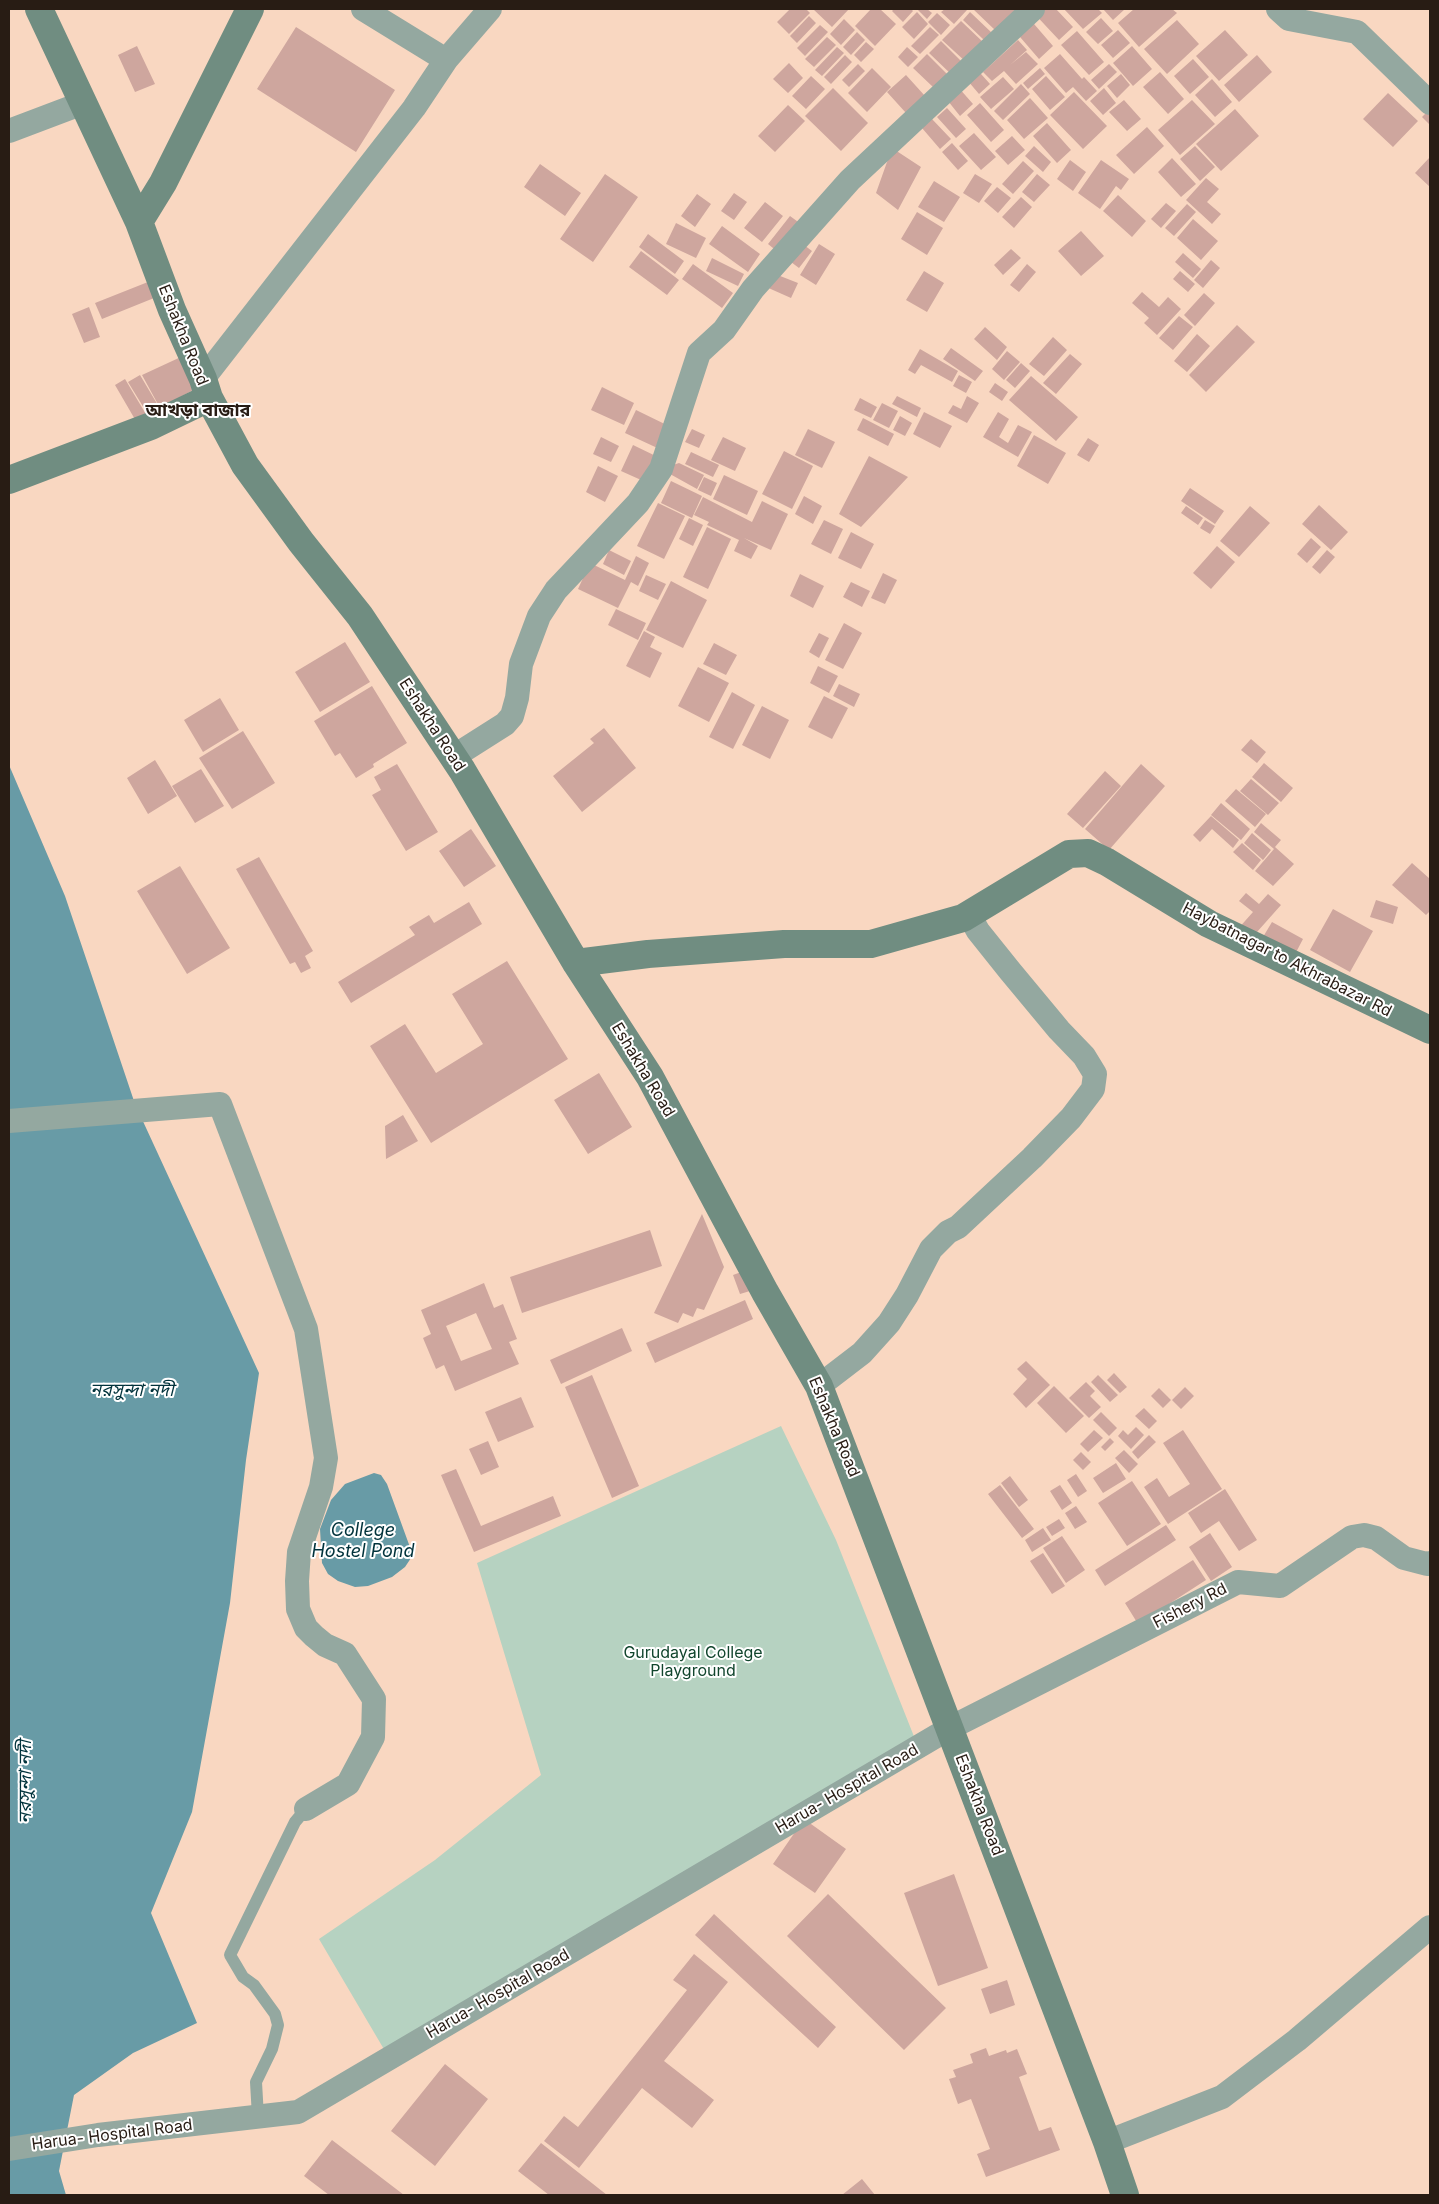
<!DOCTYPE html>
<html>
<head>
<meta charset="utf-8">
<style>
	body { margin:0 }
	#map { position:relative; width:1439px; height:2204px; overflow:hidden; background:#f9d7c1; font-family:Inter,sans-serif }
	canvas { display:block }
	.frame { position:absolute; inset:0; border:10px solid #281c14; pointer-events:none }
</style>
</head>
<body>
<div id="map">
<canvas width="1439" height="2204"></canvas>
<div class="frame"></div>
</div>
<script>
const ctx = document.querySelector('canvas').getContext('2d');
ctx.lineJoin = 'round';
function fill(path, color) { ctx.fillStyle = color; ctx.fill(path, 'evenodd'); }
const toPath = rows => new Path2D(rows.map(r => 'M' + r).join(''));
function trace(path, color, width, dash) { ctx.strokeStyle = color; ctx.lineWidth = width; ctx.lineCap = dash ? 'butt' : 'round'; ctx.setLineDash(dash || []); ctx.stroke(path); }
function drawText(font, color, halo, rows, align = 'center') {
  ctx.font = font + ' Inter,"Noto Sans Bengali",sans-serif'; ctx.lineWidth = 4; ctx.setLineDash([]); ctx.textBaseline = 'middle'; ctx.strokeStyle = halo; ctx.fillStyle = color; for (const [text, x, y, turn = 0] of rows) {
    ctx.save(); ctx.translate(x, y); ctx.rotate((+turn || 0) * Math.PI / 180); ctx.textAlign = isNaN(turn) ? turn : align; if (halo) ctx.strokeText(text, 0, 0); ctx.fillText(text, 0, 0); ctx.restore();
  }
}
const green = toPath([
	[781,1426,836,1540,915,1739,385,2051,319,1939,435,1860,541,1775,477,1563]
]);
const water = toPath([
	[9,765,65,896,135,1104,259,1373,246,1460,230,1603,192,1812,151,1913,197,2023,133,2053,74,2095,59,2171,66,2195,9,2195],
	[374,1473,381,1475,387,1484,411,1550,411,1558,405,1567,392,1577,368,1586,355,1587,338,1581,328,1574,322,1563,320,1529,331,1500,345,1484]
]);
const building = toPath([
	[790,9,806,9,810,13,789,34,777,22],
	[813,9,849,9,832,27],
	[871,9,880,9,896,24,875,46,855,26],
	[894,9,911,9,913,11,903,22,892,11],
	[920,9,927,9,932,13,927,19,918,10],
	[945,9,965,9,967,10,954,24,941,12],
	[973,9,1015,9,1016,10,996,31],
	[1030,9,1056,9,1073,27,1059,40],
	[1064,9,1098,9,1102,13,1083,29],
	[1103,9,1125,9,1113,20],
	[1134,9,1172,9,1177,13,1139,47,1118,23],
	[917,12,928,24,914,39,902,27],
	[970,12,992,33,984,40,963,20],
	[937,13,950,25,941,35,928,22],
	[809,16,816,23,797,43,790,36],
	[1028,17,1053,46,1039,59,1014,30],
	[1101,18,1113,31,1098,44,1086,32],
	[844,19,855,30,841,45,830,34],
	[1177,20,1199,44,1167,74,1144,49],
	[961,21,984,43,966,62,942,40],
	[820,25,828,32,805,56,797,48],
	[296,27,395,90,356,152,257,89],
	[930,27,939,35,920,54,911,46],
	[1118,30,1130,43,1113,58,1101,45],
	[1225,30,1248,55,1219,81,1196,56],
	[1077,31,1104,62,1089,75,1061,45],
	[857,32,865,40,851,55,843,47],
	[827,37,836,45,814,67,805,59],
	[1018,40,1027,50,1010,65,1026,52,1038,64,1016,84,1004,71,992,81,983,72],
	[941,41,964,64,953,76,929,53],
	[866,42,874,49,861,62,854,55],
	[137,46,155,84,135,92,118,55],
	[1132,46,1152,69,1133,86,1113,63],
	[837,47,844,53,822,76,815,70],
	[907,47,918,57,908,67,898,57],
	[927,54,947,74,933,87,913,68],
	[1060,54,1082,79,1084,77,1097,91,1086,101,1073,87,1066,93,1044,68],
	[845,55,852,62,831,84,824,77],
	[1257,55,1272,72,1239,102,1224,85],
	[1193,59,1209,77,1190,94,1174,76],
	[789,63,803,78,788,93,773,79],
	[858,64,865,71,849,87,842,80],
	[1109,64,1117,72,1099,89,1091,80],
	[973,65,990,84,979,94,962,74],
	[872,68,891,87,867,112,848,93],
	[1040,68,1045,74,1028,89,1023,83],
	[1160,72,1184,99,1168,114,1143,87],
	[1121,74,1130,85,1117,98,1107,86],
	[906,75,925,96,906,113,887,92],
	[811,76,825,89,806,109,792,96],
	[1046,76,1065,97,1050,110,1032,89],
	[1003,77,1014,89,991,109,980,97],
	[951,79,973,104,960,116,948,101],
	[1212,79,1232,102,1215,117,1195,95],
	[1021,84,1030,94,1003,120,994,111],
	[833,88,868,123,841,151,805,116],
	[1104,88,1116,103,1103,115,1090,101],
	[1074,92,1107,126,1083,149,1050,115],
	[1388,93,1418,121,1393,147,1363,119],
	[1030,98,1048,118,1024,139,1007,120],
	[1124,100,1141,119,1127,131,1109,112],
	[1192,100,1215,124,1180,155,1158,130],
	[980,103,1004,130,991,142,967,115],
	[788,105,805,121,775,152,758,136],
	[947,108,966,129,956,138,937,117],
	[1235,109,1259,136,1221,171,1196,144],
	[1430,109,1430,125,1422,117],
	[932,119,951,139,940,149,922,128],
	[1047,123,1071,150,1057,163,1033,136],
	[1147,127,1164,146,1134,174,1116,155],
	[974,133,996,157,981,170,959,146],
	[1012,136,1025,150,1008,165,995,151],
	[952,143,968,161,958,170,942,152],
	[1034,146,1051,162,1043,172,1025,156],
	[1195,146,1215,167,1200,181,1180,159],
	[892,148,921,167,898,210,876,193],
	[1430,157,1430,187,1415,173],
	[1172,158,1196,184,1181,197,1158,172],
	[1070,160,1086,172,1073,191,1057,179],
	[1101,160,1129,179,1121,190,1116,186,1100,209,1078,193],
	[1023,161,1034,171,1013,194,1002,184],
	[540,164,581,193,565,216,524,187],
	[605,174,638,197,593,262,560,239],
	[975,174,992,184,979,203,963,193],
	[1037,174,1050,185,1034,202,1022,192],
	[1206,178,1219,189,1207,202,1221,214,1212,224,1186,200],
	[934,181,960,197,944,222,918,207],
	[997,187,1011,198,998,213,984,201],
	[734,193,747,202,734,220,721,211],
	[697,194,711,204,695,227,681,216],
	[1118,195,1146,221,1132,237,1103,211],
	[1021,197,1032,207,1014,228,1002,217],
	[765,202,783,216,762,242,744,228],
	[1166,203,1176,211,1161,228,1151,219],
	[1187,204,1196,212,1174,236,1165,228],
	[917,212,943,228,927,255,901,239],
	[790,216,805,227,783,256,768,244],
	[1193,219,1218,241,1201,260,1177,238],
	[676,223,706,238,696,258,666,244],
	[722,226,760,254,748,272,709,244],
	[1081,231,1104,256,1081,276,1058,251],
	[648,234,684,261,675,274,639,247],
	[819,244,835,254,816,285,800,275],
	[804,245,812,251,799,268,791,262],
	[1011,249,1021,258,1003,275,994,265],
	[641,251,679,280,667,295,629,267],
	[1183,253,1201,269,1193,278,1175,262],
	[712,258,744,274,738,286,706,271],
	[1211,260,1220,268,1203,288,1194,280],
	[693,264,733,293,722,308,682,279],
	[1027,264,1036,272,1019,292,1010,285],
	[924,271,944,283,927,312,906,300],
	[1180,271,1195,284,1188,292,1173,279],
	[770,272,798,283,791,298,764,286],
	[153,280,159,296,102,319,95,303],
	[1142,292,1159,307,1168,297,1181,309,1157,335,1144,323,1149,318,1132,303],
	[1204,293,1215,303,1195,326,1184,315],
	[89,307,100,337,84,343,72,314],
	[1179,316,1193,327,1173,350,1159,338],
	[1237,325,1255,342,1206,392,1189,375],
	[985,327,1007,347,997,360,974,339],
	[1197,334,1210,346,1187,372,1174,361],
	[1053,337,1067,350,1044,376,1029,364],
	[951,348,983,371,975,381,943,359],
	[920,349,958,371,952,382,921,365,915,374,908,370],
	[1007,351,1020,362,1004,380,992,369],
	[1070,354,1082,364,1056,394,1043,383],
	[183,356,197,388,160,408,142,375],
	[1021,363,1030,371,1015,388,1006,380],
	[140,375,162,412,150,418,128,382],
	[959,375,972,382,966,393,953,386],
	[1031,376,1078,417,1056,441,1009,400],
	[125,379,150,421,140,428,115,385],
	[995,383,1008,392,1002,401,989,392],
	[602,387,634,403,624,425,591,410],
	[897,396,921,408,917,417,892,404],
	[967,396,979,403,967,423,948,413,953,405,961,409],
	[860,398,877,407,871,418,854,410],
	[882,403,898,411,889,428,873,420],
	[636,410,677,430,666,452,625,433],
	[924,412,952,426,940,448,913,434],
	[998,412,1009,419,999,437,1008,443,1018,425,1032,432,1018,457,983,437],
	[900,416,912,423,905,436,893,430],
	[863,418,894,434,888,446,857,430],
	[692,429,705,435,699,448,685,442],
	[808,429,835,442,822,468,795,455],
	[1034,435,1066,453,1048,484,1017,466],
	[601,437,619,446,611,462,593,454],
	[723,437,746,448,735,471,711,460],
	[1088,438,1099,445,1089,462,1077,455],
	[633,445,662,459,650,484,621,471],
	[784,451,813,466,792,509,762,494],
	[691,452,719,465,713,477,685,464],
	[869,456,908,477,861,527,839,514],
	[679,463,704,475,697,489,661,469],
	[598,466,618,476,605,502,586,492],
	[724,475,758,491,747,515,713,499],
	[704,477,717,483,711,496,698,490],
	[671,481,702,496,692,518,661,503],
	[1190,488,1224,511,1215,524,1181,501],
	[804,496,822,506,813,524,795,514],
	[703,497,752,522,762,501,788,514,771,550,744,538,758,546,751,559,734,551,739,540,707,525,709,522,694,515],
	[658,503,685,516,664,559,637,546],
	[1319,505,1348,532,1331,550,1302,524],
	[1186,506,1203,518,1198,525,1181,513],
	[1250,506,1270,523,1239,557,1220,541],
	[689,518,703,525,693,546,679,539],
	[824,520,843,529,831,554,811,544],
	[1205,520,1215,526,1210,534,1200,528],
	[707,527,731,539,708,589,683,577],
	[851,532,874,544,861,569,838,558],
	[1311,538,1321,547,1307,563,1297,554],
	[1217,546,1235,562,1211,589,1193,573],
	[609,550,631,561,624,575,603,564],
	[1327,550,1335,557,1320,574,1312,567],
	[636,556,649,563,638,586,631,582,618,608,578,589,590,563,625,580],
	[883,573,897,580,885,604,871,598],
	[800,574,824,586,813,608,790,596],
	[646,575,666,584,658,600,639,591],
	[671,581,707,600,683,648,646,630],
	[851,582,870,591,862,607,843,597],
	[616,609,646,623,638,640,608,625],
	[844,623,862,633,843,669,825,660],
	[644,631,655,637,650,647,662,653,650,678,626,666],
	[819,633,829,638,819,658,809,652],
	[345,642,370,682,320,712,295,672],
	[714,643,737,655,726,675,703,664],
	[818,666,838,676,829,693,810,683],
	[698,667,729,683,709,722,678,706],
	[839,684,860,694,854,707,833,696],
	[372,686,407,743,373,764,374,767,356,778,340,753,335,756,314,721],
	[732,692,755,705,733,749,709,737],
	[824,696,848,708,832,739,808,727],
	[220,698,239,730,203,752,184,720],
	[762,706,789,720,770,759,742,745],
	[604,728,636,768,582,812,553,776,594,743,590,739],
	[243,731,275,783,232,809,199,758],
	[1251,739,1266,752,1257,763,1241,750],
	[155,760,177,796,148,814,127,778],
	[1264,763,1293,788,1281,802,1252,777],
	[397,764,438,832,406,851,372,795,381,790,374,777],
	[1141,764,1165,786,1109,850,1085,829],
	[201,769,224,806,195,823,172,786],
	[1105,771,1121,786,1083,828,1067,814],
	[1251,779,1279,803,1268,815,1240,791],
	[1236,789,1266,814,1255,827,1225,801],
	[1221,803,1250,829,1241,840,1211,815],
	[1211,816,1239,840,1233,848,1212,829,1200,842,1193,835],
	[1261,823,1281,840,1275,847,1294,864,1273,886,1255,871,1274,849,1254,832],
	[471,829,496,866,464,887,439,851],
	[1252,833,1271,850,1263,860,1244,843],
	[1242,843,1261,860,1253,870,1233,852],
	[259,857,313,951,305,956,311,968,301,973,295,962,290,964,236,869],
	[1412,863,1430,879,1430,911,1426,915,1392,885],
	[180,866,230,948,187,974,137,891],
	[1246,893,1259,904,1268,894,1281,905,1249,941,1237,930,1253,912,1239,901],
	[1376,900,1398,907,1393,924,1370,917],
	[469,902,482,924,351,1003,338,982,415,935,409,927,429,915,434,923],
	[1333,909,1373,931,1350,972,1310,950],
	[1272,922,1303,939,1292,960,1260,942],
	[507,961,568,1059,431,1143,370,1046,405,1024,436,1073,483,1044,452,994],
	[599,1073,632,1127,588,1154,554,1100],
	[403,1115,418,1141,386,1159,385,1126],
	[702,1214,724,1267,704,1310,697,1308,693,1317,683,1313,678,1323,654,1313],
	[650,1230,662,1266,522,1313,510,1277],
	[744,1271,750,1291,740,1294,733,1275],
	[484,1283,494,1308,503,1304,517,1339,509,1342,519,1364,455,1391,444,1365,436,1369,423,1338,431,1334,421,1310],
	[476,1313,492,1349,461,1361,446,1326],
	[745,1300,753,1319,655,1363,646,1343],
	[622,1328,632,1351,561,1384,550,1360],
	[1026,1361,1050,1385,1026,1408,1013,1394,1027,1379,1017,1369],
	[1114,1373,1127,1387,1120,1393,1107,1380],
	[592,1375,639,1486,612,1498,565,1387],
	[1098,1375,1118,1395,1110,1402,1091,1382],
	[1086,1382,1095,1391,1090,1396,1101,1407,1089,1418,1069,1398],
	[1054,1386,1084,1416,1066,1433,1037,1403],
	[1185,1387,1194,1396,1181,1409,1172,1400],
	[1159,1388,1171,1400,1163,1408,1151,1396],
	[521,1397,534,1427,498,1442,485,1412],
	[1144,1408,1157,1421,1149,1429,1135,1416],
	[1101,1412,1117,1428,1109,1436,1093,1420],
	[1136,1427,1144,1435,1131,1449,1118,1436,1123,1430,1128,1435],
	[1094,1430,1103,1438,1088,1452,1080,1444],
	[1183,1430,1222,1489,1168,1524,1144,1487,1157,1478,1169,1497,1190,1484,1163,1443],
	[1149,1435,1156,1442,1138,1459,1132,1452],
	[1110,1438,1114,1442,1105,1451,1101,1447],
	[488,1441,499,1467,481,1475,469,1449],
	[1124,1450,1138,1464,1129,1473,1115,1458],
	[1081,1452,1091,1462,1083,1470,1073,1460],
	[1116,1463,1126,1479,1103,1493,1093,1478],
	[456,1469,481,1526,553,1496,561,1516,474,1552,441,1475],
	[1076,1474,1087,1491,1078,1497,1067,1480],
	[1010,1476,1028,1500,1019,1507,1001,1483],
	[1132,1481,1161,1524,1127,1546,1098,1503],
	[1000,1485,1034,1529,1022,1538,988,1494],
	[1060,1485,1072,1503,1062,1510,1050,1491],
	[1225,1489,1257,1540,1239,1551,1219,1521,1201,1533,1188,1513],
	[1076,1506,1087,1522,1075,1529,1065,1513],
	[1059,1519,1065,1528,1052,1536,1046,1527],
	[1166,1525,1176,1540,1105,1586,1095,1570],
	[1043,1528,1051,1540,1032,1552,1025,1540],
	[1210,1533,1232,1567,1211,1581,1189,1547],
	[1062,1536,1085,1570,1066,1583,1043,1548],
	[1043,1553,1065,1586,1052,1594,1030,1561],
	[1193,1560,1206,1580,1138,1624,1125,1603],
	[804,1819,846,1849,815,1893,773,1864],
	[954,1874,988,1968,938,1986,904,1893],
	[828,1894,946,2008,904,2050,787,1936],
	[714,1914,836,2027,818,2048,695,1935],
	[694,1954,728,1982,664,2061,714,2100,692,2128,642,2088,579,2168,544,2141,564,2116,578,2127,687,1990,673,1980],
	[1007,1980,1015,2005,990,2014,981,1989],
	[986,2048,989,2056,1006,2050,1007,2053,1017,2049,1027,2074,1019,2077,1039,2131,1051,2127,1060,2150,986,2177,977,2154,990,2149,971,2099,958,2104,949,2079,956,2077,953,2070,973,2063,970,2054],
	[445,2064,488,2099,435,2166,391,2131],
	[332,2140,404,2195,329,2195,304,2176],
	[541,2143,607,2195,549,2195,518,2171],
	[862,2179,875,2195,842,2195]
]);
const lane = toPath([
	[258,2117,256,2082,272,2049,278,2025,275,2014,254,1985,243,1977,230,1955,295,1822,306,1809]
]);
const street = toPath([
	[363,9,446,60],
	[1278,9,1289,19,1357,32,1430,103],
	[9,131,83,103],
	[203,379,414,108,446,60,490,9],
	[453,757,505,724,512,716,517,698,521,664,539,616,556,590,638,503,661,469,699,353,724,330,753,289,850,180,1033,9],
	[9,1121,220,1104,306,1329,326,1458,321,1487,299,1552,297,1581,298,1609,306,1628,314,1636,325,1645,345,1654,374,1699,373,1737,348,1784,306,1809],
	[819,1386,862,1353,889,1323,907,1295,931,1249,948,1232,958,1227,1032,1158,1071,1118,1093,1089,1095,1074,1084,1056,1059,1030,1010,971,978,931,969,915],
	[1107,2142,1222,2097,1297,2040,1430,1927],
	[9,2149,98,2135,298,2112,950,1728,1238,1582,1280,1586,1352,1537,1364,1535,1376,1538,1404,1558,1427,1564,1430,1563]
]);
const secondary = toPath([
	[39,9,139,222,172,310,203,379,209,398,245,465,301,542,360,616,462,770,576,963,650,1077,765,1292,819,1386,1107,2142,1125,2195],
	[139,222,163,183,250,9],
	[9,480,151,426,209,398],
	[576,963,648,954,784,944,871,944,963,918,1069,854,1088,853,1107,862,1209,924,1430,1030]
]);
const streetNames = [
	["Eshakha Road",183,335,68],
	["Eshakha Road",432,725,57],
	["Haybatnagar to Akhrabazar Rd",1287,960,27],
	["Eshakha Road",643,1070,59],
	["Eshakha Road",834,1427,67],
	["Fishery Rd",1190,1606,-27],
	["Harua- Hospital Road",847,1789,-30],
	["Eshakha Road",979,1805,69],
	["Harua- Hospital Road",498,1994,-30],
	["Harua- Hospital Road",112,2135,-7]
];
const parkNames = [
	["Gurudayal College",693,1653],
	["Playground",693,1671]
];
const neighbourhoodNames = [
	["আখড়া বাজার",198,411]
];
const waterNames = [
	["নরসুন্দা নদী",132,1391],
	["College",363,1531],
	["Hostel Pond",363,1552],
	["নরসুন্দা নদী",26,1782,-90]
];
fill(green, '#b6d2c1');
fill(water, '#689ba6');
fill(building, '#cea69e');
trace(lane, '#94a8a0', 12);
trace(street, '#94a8a0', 24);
trace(secondary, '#708d81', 28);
drawText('16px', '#281c14', '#fff', streetNames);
drawText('16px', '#11452d', '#fff', parkNames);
drawText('bold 18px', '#281c14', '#fff', neighbourhoodNames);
drawText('italic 18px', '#00323b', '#fff', waterNames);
</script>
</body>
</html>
